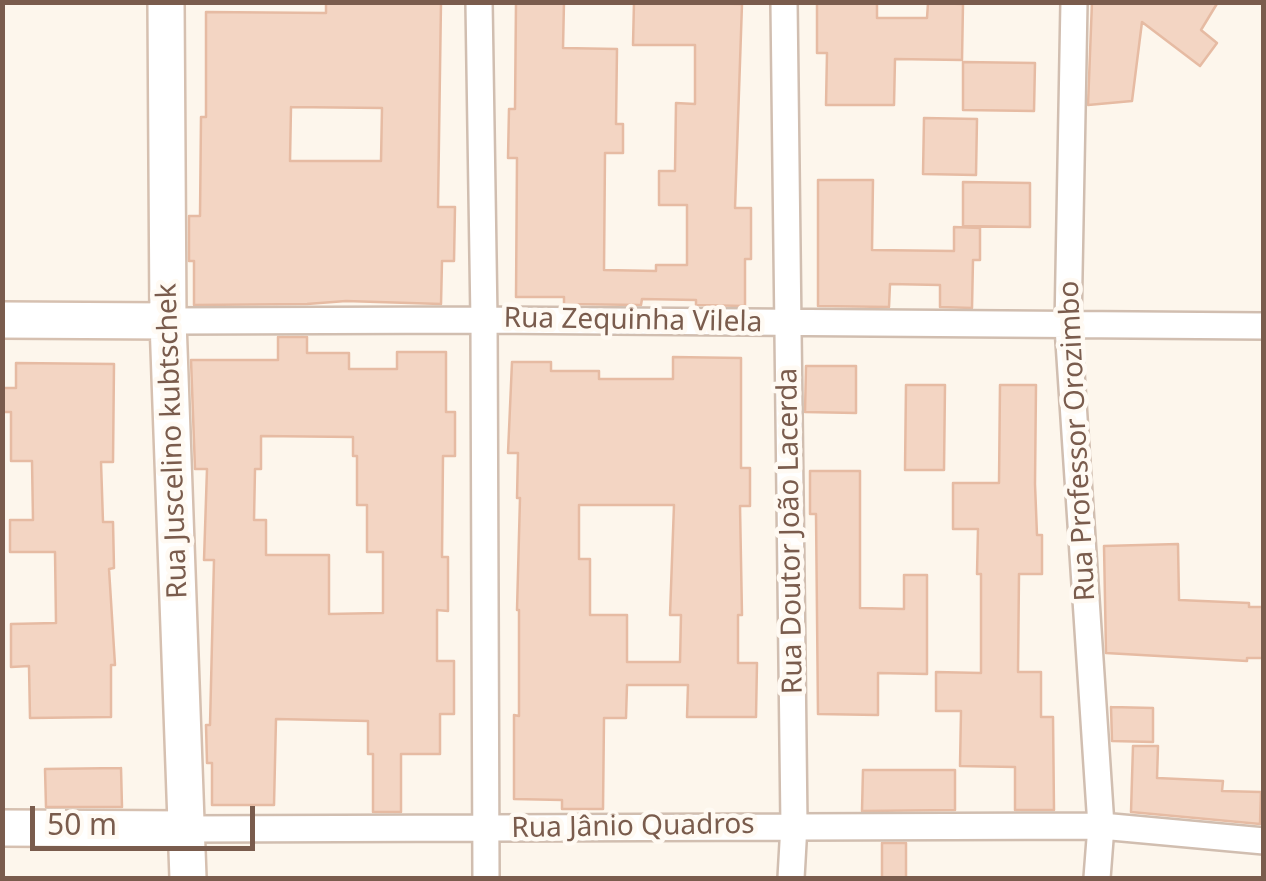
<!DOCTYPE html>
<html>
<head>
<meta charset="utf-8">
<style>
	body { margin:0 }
	#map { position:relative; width:1266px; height:881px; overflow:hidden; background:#fdf6ec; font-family:"Noto Sans",sans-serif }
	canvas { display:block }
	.frame { position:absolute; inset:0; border:5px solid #7a5c4d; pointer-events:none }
	.scale { position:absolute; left:30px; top:806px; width:225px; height:45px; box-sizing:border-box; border:5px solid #7a5c4d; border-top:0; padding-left:12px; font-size:30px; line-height:35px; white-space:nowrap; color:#7a5c4d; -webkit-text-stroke:8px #fffaf3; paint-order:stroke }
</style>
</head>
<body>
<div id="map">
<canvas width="1266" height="881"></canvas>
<div class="frame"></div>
<div class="scale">50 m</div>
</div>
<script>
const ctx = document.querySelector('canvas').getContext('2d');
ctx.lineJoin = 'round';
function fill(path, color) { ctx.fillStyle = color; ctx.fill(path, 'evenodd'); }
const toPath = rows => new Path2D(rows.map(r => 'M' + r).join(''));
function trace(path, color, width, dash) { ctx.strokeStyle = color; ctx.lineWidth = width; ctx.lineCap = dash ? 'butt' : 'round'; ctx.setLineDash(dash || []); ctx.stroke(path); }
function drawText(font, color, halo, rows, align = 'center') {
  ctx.font = font + ' "Noto Sans",sans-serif'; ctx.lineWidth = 9; ctx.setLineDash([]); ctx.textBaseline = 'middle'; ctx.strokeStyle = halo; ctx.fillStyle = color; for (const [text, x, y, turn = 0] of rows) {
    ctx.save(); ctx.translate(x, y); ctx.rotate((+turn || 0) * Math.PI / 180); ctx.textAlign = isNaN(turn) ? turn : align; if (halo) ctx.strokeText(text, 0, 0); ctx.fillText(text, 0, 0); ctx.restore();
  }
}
const building = toPath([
	[326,2,441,2,438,207,455,207,454,261,442,261,441,304,346,301,307,304,194,305,194,261,189,261,189,216,200,216,201,117,206,117,206,12,326,13,326,2],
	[291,107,382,108,381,161,290,161,291,107],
	[516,2,564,2,563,48,617,49,616,124,623,124,623,153,605,153,604,270,656,271,656,265,687,265,687,205,659,205,659,171,675,171,676,103,695,104,695,45,633,45,634,2,742,4,735,208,751,208,751,259,745,259,745,306,696,305,696,300,642,299,641,305,564,304,564,297,516,297,517,158,508,158,509,109,515,109,516,2],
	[817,2,877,2,877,18,927,18,928,3,963,4,962,60,895,59,894,105,826,105,827,53,817,53,817,2],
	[1092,2,1218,2,1201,30,1217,43,1200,66,1142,22,1132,101,1088,105,1092,2],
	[963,62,1035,63,1034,111,963,110,963,62],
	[924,118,977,119,976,175,923,174,924,118],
	[818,180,873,180,872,250,954,251,954,227,980,228,980,260,973,260,972,308,940,307,940,285,890,284,889,307,818,306,818,180],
	[963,182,1030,183,1030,227,963,226,963,182],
	[278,337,307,337,307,353,349,353,349,369,397,369,397,352,446,352,446,412,455,412,455,456,443,456,442,557,448,557,448,611,437,610,437,661,454,661,454,714,440,714,440,754,401,754,401,812,373,812,373,754,368,754,368,721,276,719,274,805,212,805,212,763,207,763,206,725,210,725,214,560,204,560,207,469,195,469,191,360,278,360,278,337],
	[261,436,353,437,353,456,357,456,357,505,367,505,367,552,383,552,383,613,329,614,329,555,266,555,266,520,254,520,255,469,261,469,261,436],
	[673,357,741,358,741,468,750,468,750,506,740,506,742,615,738,615,738,663,757,663,756,717,687,717,688,685,627,685,626,718,604,718,603,809,562,809,562,800,514,799,514,715,519,716,519,610,517,610,520,498,517,498,518,453,508,453,512,362,551,362,551,371,599,371,599,379,673,379,673,357],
	[579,505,674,505,670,615,681,615,680,662,627,662,627,615,590,615,590,559,579,559,579,505],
	[16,363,114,364,113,462,101,462,103,522,113,522,114,568,109,569,115,665,111,665,111,717,30,718,29,666,11,667,11,624,56,623,55,552,10,552,10,520,33,520,32,461,11,461,11,412,2,412,2,388,16,388,16,363],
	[806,366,856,366,856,413,805,412,806,366],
	[906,385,945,385,944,470,905,470,906,385],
	[1000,385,1036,385,1035,484,1037,535,1042,535,1042,574,1019,574,1018,672,1041,672,1041,717,1053,717,1054,810,1015,810,1015,767,960,766,961,711,936,711,936,672,981,673,981,574,977,574,978,529,953,529,953,483,999,483,1000,385],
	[810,471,860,471,860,608,904,609,904,575,927,575,927,674,878,673,878,715,818,714,816,514,810,514,810,471],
	[1178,544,1179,600,1249,603,1249,607,1264,607,1264,658,1247,658,1247,661,1106,653,1104,546,1178,544],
	[1111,707,1153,708,1153,742,1112,741,1111,707],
	[1133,746,1158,746,1157,778,1223,781,1222,791,1261,792,1260,824,1131,812,1133,746],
	[121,768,122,807,46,807,45,769,121,768],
	[863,770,955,770,955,810,862,811,863,770],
	[882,843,906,843,906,878,882,878,882,843]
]);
const street = toPath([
	[479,2,484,320,486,878],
	[784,2,794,825,791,878],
	[1074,2,1068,327,1101,826,1097,878],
	[168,321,484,320,1264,326],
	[187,829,1101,826,1264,841]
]);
const secondary = toPath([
	[166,2,168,321,188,878],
	[2,320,168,321],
	[2,828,187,829]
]);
const streetNames = [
	["Rua Zequinha Vilela",633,321,1],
	["Rua Juscelino kubtschek",173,441,-92],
	["Rua Professor Orozimbo",1078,441,-93],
	["Rua Doutor João Lacerda",791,531,-91],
	["Rua Jânio Quadros",633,827,-1]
];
fill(building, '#f3d5c3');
trace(building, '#e6bba3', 2.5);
trace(street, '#d1beb0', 30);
trace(secondary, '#d6c0b0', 40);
trace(street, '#fff', 25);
trace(secondary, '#fff', 35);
drawText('28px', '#7a5c4d', '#fffaf3', streetNames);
</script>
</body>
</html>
